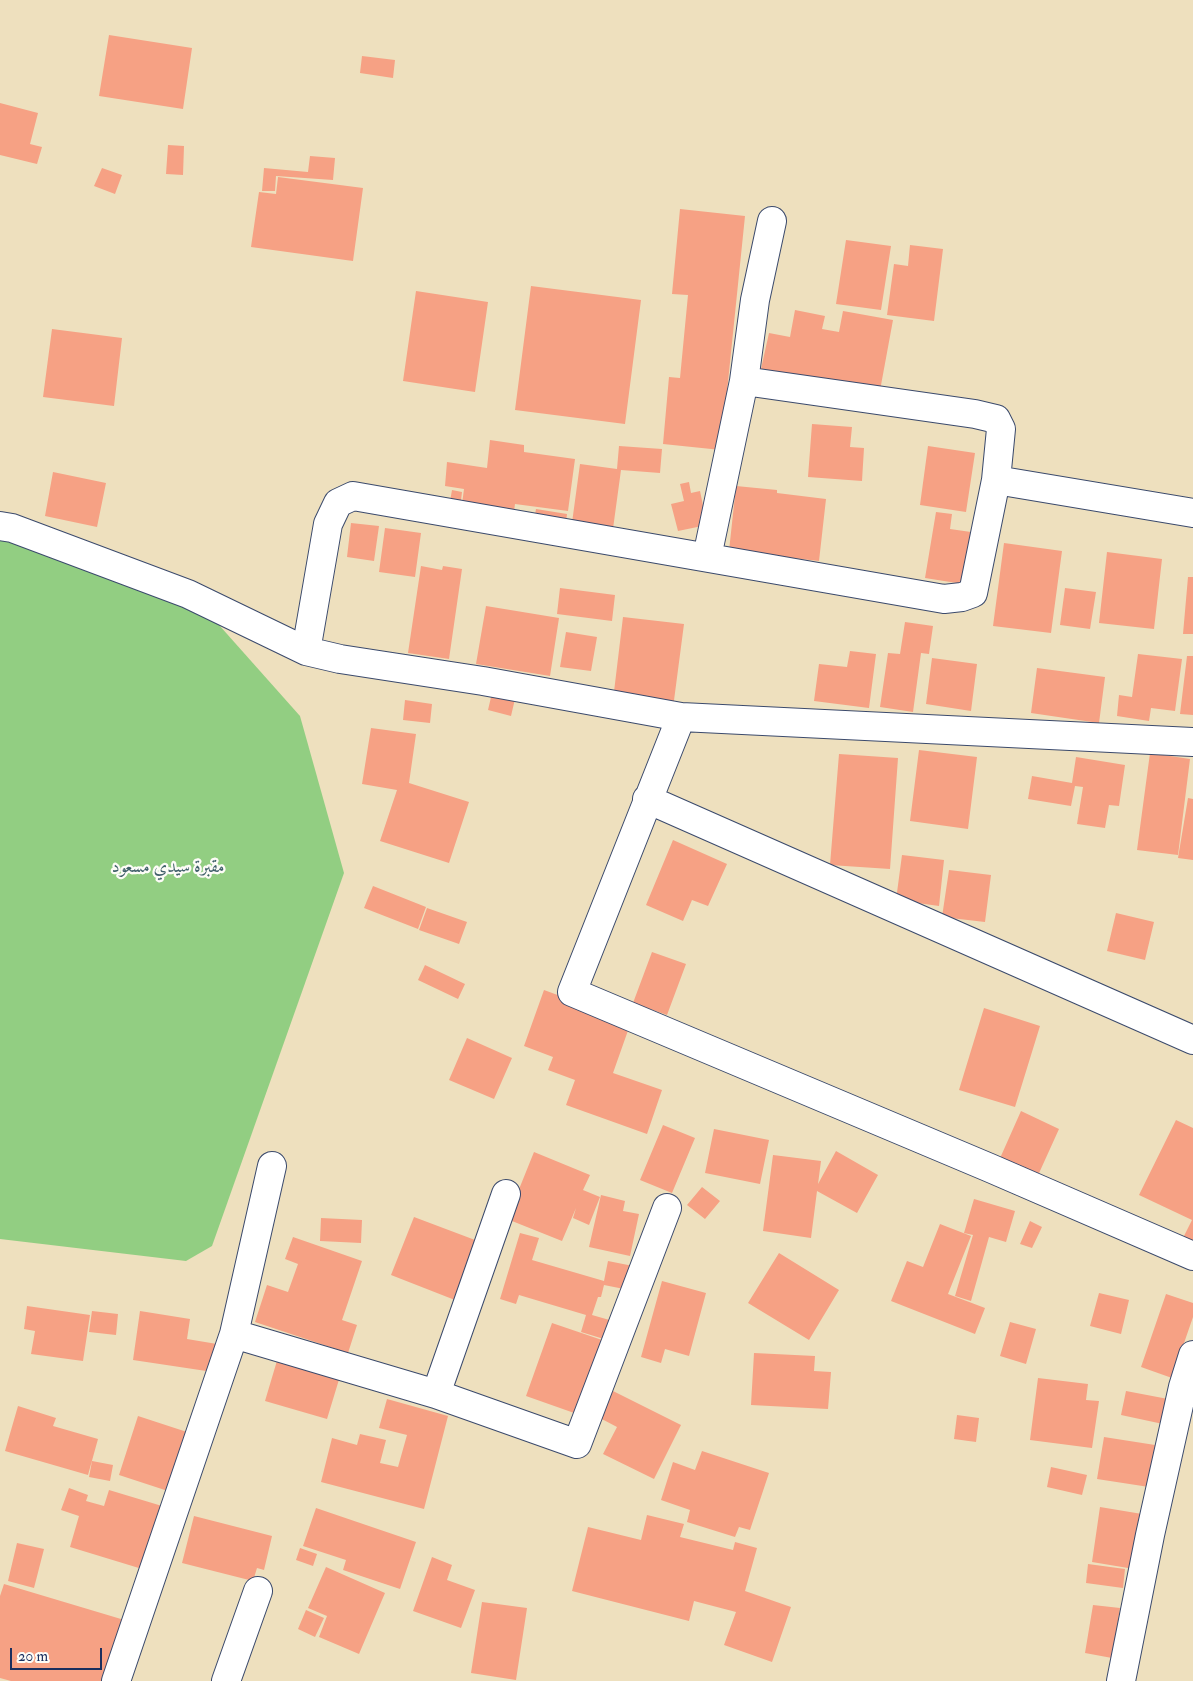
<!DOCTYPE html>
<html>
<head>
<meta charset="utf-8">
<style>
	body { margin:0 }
	#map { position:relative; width:1193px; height:1681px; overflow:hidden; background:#eee0be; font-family:"IM FELL Double Pica",serif }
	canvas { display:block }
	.scale { position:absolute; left:10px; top:1648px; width:92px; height:22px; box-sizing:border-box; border:2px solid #1b2f5e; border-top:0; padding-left:6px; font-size:15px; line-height:18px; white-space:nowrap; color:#1b2f5e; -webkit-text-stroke:4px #fdfcf7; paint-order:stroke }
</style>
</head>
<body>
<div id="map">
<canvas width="1193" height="1681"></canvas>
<div class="scale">20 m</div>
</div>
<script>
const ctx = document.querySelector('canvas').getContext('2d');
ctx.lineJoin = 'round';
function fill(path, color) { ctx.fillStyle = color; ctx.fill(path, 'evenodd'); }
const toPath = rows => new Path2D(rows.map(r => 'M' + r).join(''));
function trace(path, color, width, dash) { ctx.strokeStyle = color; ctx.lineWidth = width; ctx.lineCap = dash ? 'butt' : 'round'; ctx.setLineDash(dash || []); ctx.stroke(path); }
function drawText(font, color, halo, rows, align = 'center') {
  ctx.font = font + ' "IM FELL Double Pica",Amiri,serif'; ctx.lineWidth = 4.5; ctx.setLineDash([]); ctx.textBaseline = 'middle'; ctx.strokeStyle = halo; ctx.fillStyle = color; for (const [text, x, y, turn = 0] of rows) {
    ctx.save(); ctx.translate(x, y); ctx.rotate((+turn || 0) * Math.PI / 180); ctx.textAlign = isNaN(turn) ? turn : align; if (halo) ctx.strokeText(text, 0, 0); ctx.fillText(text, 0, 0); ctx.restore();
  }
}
const green = toPath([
	[0,524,195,598,300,716,344,873,212,1246,186,1261,0,1239]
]);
const building = toPath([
	[109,35,192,48,183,109,99,96],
	[362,56,395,60,393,78,360,73],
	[0,103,38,113,30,144,42,147,37,164,0,155],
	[168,145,184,146,183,175,166,174],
	[310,156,335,158,333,180,276,176,275,191,262,191,264,168,308,172],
	[102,168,122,175,115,194,94,186],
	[278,177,363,188,353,261,251,247,259,192,276,194],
	[680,209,745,216,721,450,663,444,669,377,680,378,688,295,672,294],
	[846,240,891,246,881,310,836,304],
	[910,245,943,249,934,321,887,315,894,264,908,266],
	[531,286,641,300,625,424,515,410],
	[416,291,488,302,475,392,403,381],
	[795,310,825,316,822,329,839,332,843,311,893,320,879,396,821,381,761,369,769,333,790,337],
	[52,329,122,338,114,406,43,397],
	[812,424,852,427,850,447,864,448,862,481,808,477],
	[490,440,524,445,524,452,575,459,568,511,515,504,513,519,461,512,464,489,445,486,447,462,487,468],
	[619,446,662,449,660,473,621,470,612,536,571,530,580,464,617,469],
	[928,446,975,453,966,512,920,505],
	[53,472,106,483,97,527,45,516],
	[689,482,691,493,700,491,707,525,678,531,671,504,684,501,680,484],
	[736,486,777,490,777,493,826,499,819,561,729,551],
	[452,490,462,492,460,509,449,507],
	[536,509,567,514,565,531,533,526],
	[936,512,952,514,950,529,971,532,963,584,925,578],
	[351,523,379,526,374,561,347,557],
	[385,528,421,533,415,577,379,572],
	[1004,543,1062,551,1051,633,993,626],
	[1107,552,1162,559,1154,629,1099,623],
	[421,566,442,570,443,566,462,569,449,659,408,653],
	[1188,577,1193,577,1193,634,1183,634],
	[560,588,615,595,612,621,557,614],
	[1065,588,1096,592,1090,629,1060,625],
	[486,606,559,618,550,676,476,664],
	[623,617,684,624,673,708,613,700],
	[905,622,933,626,929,654,921,653,913,712,880,707,888,653,900,654],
	[566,632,597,637,591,671,560,667],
	[850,651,876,654,869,708,814,701,819,664,847,667],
	[1138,654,1182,659,1175,711,1151,708,1149,721,1117,716,1119,695,1132,697],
	[1187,656,1193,656,1193,715,1180,714],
	[932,658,977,664,971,711,926,704],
	[1037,668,1105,677,1099,723,1031,713],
	[492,693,515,699,511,716,488,710],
	[405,700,432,704,430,723,403,720],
	[371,728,416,734,409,783,469,802,449,863,380,841,397,790,362,784],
	[919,750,977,757,968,829,910,821],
	[1150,753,1190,759,1178,855,1137,850],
	[839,754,898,758,890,869,830,865],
	[1076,757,1125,765,1119,806,1109,805,1105,828,1077,824,1083,787,1075,786,1071,806,1028,799,1032,776,1072,783],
	[1188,798,1193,799,1193,860,1178,858],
	[673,840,727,864,708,906,692,900,683,921,646,905],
	[902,855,944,860,939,906,896,900],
	[949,870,991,875,985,922,942,917],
	[373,886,426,907,418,929,364,908],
	[427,908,467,922,459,944,419,930],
	[1116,913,1154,922,1145,960,1107,951],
	[652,952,686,964,667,1015,633,1003],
	[425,965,465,984,458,999,418,980],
	[544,990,631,1022,613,1073,662,1090,647,1134,566,1105,575,1080,548,1070,553,1057,524,1046],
	[984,1008,1040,1026,1015,1107,959,1090],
	[467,1038,512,1058,494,1099,449,1080],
	[1021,1111,1059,1129,1035,1182,997,1165],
	[1176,1120,1193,1128,1193,1255,1178,1248,1192,1220,1139,1195],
	[663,1125,695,1138,672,1193,640,1180],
	[714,1129,769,1140,760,1184,705,1173],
	[836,1151,878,1175,857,1213,817,1191,811,1238,763,1231,773,1155,821,1161,818,1184],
	[534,1152,590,1175,583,1190,600,1197,589,1225,573,1218,576,1208,562,1241,507,1219],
	[702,1187,720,1201,705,1219,687,1205],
	[601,1195,625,1201,623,1211,639,1214,630,1256,589,1247],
	[974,1199,1015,1211,1006,1242,989,1237,971,1301,955,1296,973,1235,964,1233],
	[414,1217,483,1243,460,1302,391,1275],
	[321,1218,362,1220,361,1243,320,1241],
	[1030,1221,1042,1227,1032,1248,1020,1244],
	[940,1224,971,1236,948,1294,985,1308,975,1334,891,1301,907,1261,923,1267],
	[520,1233,539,1238,532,1260,604,1281,608,1261,633,1266,629,1290,604,1285,601,1297,598,1297,592,1315,613,1321,607,1340,581,1332,586,1315,519,1295,516,1304,500,1299],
	[293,1237,362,1261,342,1320,357,1325,348,1353,255,1322,267,1285,288,1292,298,1264,285,1259],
	[779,1253,839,1290,809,1340,748,1303],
	[662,1281,706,1293,689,1356,665,1349,661,1363,641,1357],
	[1099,1293,1129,1300,1121,1334,1090,1326],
	[1166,1294,1193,1303,1193,1317,1172,1378,1141,1367],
	[27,1306,90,1315,83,1361,31,1354,35,1331,24,1329],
	[92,1311,118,1314,116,1335,89,1332],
	[140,1311,190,1319,187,1339,217,1344,213,1372,133,1360],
	[1010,1322,1036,1329,1026,1364,1000,1356],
	[552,1323,602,1340,577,1414,526,1396],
	[754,1353,815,1356,814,1371,831,1372,828,1409,751,1405],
	[279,1354,341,1373,327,1419,265,1401],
	[1038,1378,1088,1384,1086,1400,1099,1401,1092,1448,1030,1440],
	[611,1390,681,1425,654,1479,603,1454,617,1427,598,1417],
	[1126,1391,1168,1399,1163,1424,1121,1415],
	[387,1399,448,1416,424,1509,321,1482,332,1438,357,1445,360,1434,386,1440,380,1463,398,1467,407,1435,379,1428],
	[18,1406,56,1418,53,1426,98,1439,88,1475,5,1451],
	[957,1415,979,1418,976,1442,954,1439],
	[138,1416,190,1433,171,1492,119,1475],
	[1104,1437,1155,1445,1149,1487,1097,1479],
	[702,1451,769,1473,750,1530,739,1527,735,1537,687,1522,690,1510,661,1500,673,1462,695,1470],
	[92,1461,113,1465,110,1481,89,1477],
	[1051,1467,1087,1475,1082,1495,1047,1487],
	[69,1488,88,1495,86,1501,104,1506,109,1490,172,1509,152,1572,70,1547,79,1516,61,1510],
	[1100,1507,1142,1514,1134,1569,1092,1562],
	[316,1508,416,1542,400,1589,343,1570,346,1560,303,1546],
	[647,1515,684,1524,680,1537,733,1550,735,1542,757,1548,745,1591,791,1607,772,1662,724,1645,736,1612,694,1601,689,1621,572,1591,588,1527,641,1540],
	[194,1516,272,1536,264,1570,257,1568,253,1581,182,1563],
	[17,1543,44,1549,34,1588,8,1581],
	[300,1548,317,1554,313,1566,296,1560],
	[432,1557,452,1565,447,1580,475,1590,461,1628,413,1611],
	[1088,1564,1125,1569,1123,1588,1086,1583],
	[326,1567,385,1593,359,1654,319,1637,327,1616,308,1608],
	[4,1584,131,1622,113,1681,11,1681,0,1678,0,1596],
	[482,1602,527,1608,516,1680,471,1673],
	[1093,1605,1120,1608,1112,1658,1085,1653],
	[306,1610,324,1618,315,1637,298,1629]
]);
const minor = toPath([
	[744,381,755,300,772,221],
	[0,526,12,528,188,594,306,651,340,659,483,681,681,717,1193,742],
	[707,557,744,381,975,414,996,419,1001,429,996,480],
	[306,651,328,524,338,503,353,496,944,599,962,597,973,593,996,480,1193,513],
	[681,717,572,992,990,1168,1193,1256],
	[647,799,1193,1040],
	[234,1334,436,1394,577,1444,667,1208],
	[436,1394,506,1194],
	[116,1681,234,1334,272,1166],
	[226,1681,258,1591],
	[1121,1681,1150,1535,1183,1387,1193,1355]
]);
const parkNames = [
	["مقبرة سيدي مسعود",168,868]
];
fill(green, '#92ce82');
fill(building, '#f6a184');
trace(minor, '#3b4a6c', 30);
trace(minor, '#fff', 28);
drawText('18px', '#3f5f69', '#fdfcf7', parkNames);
</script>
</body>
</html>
